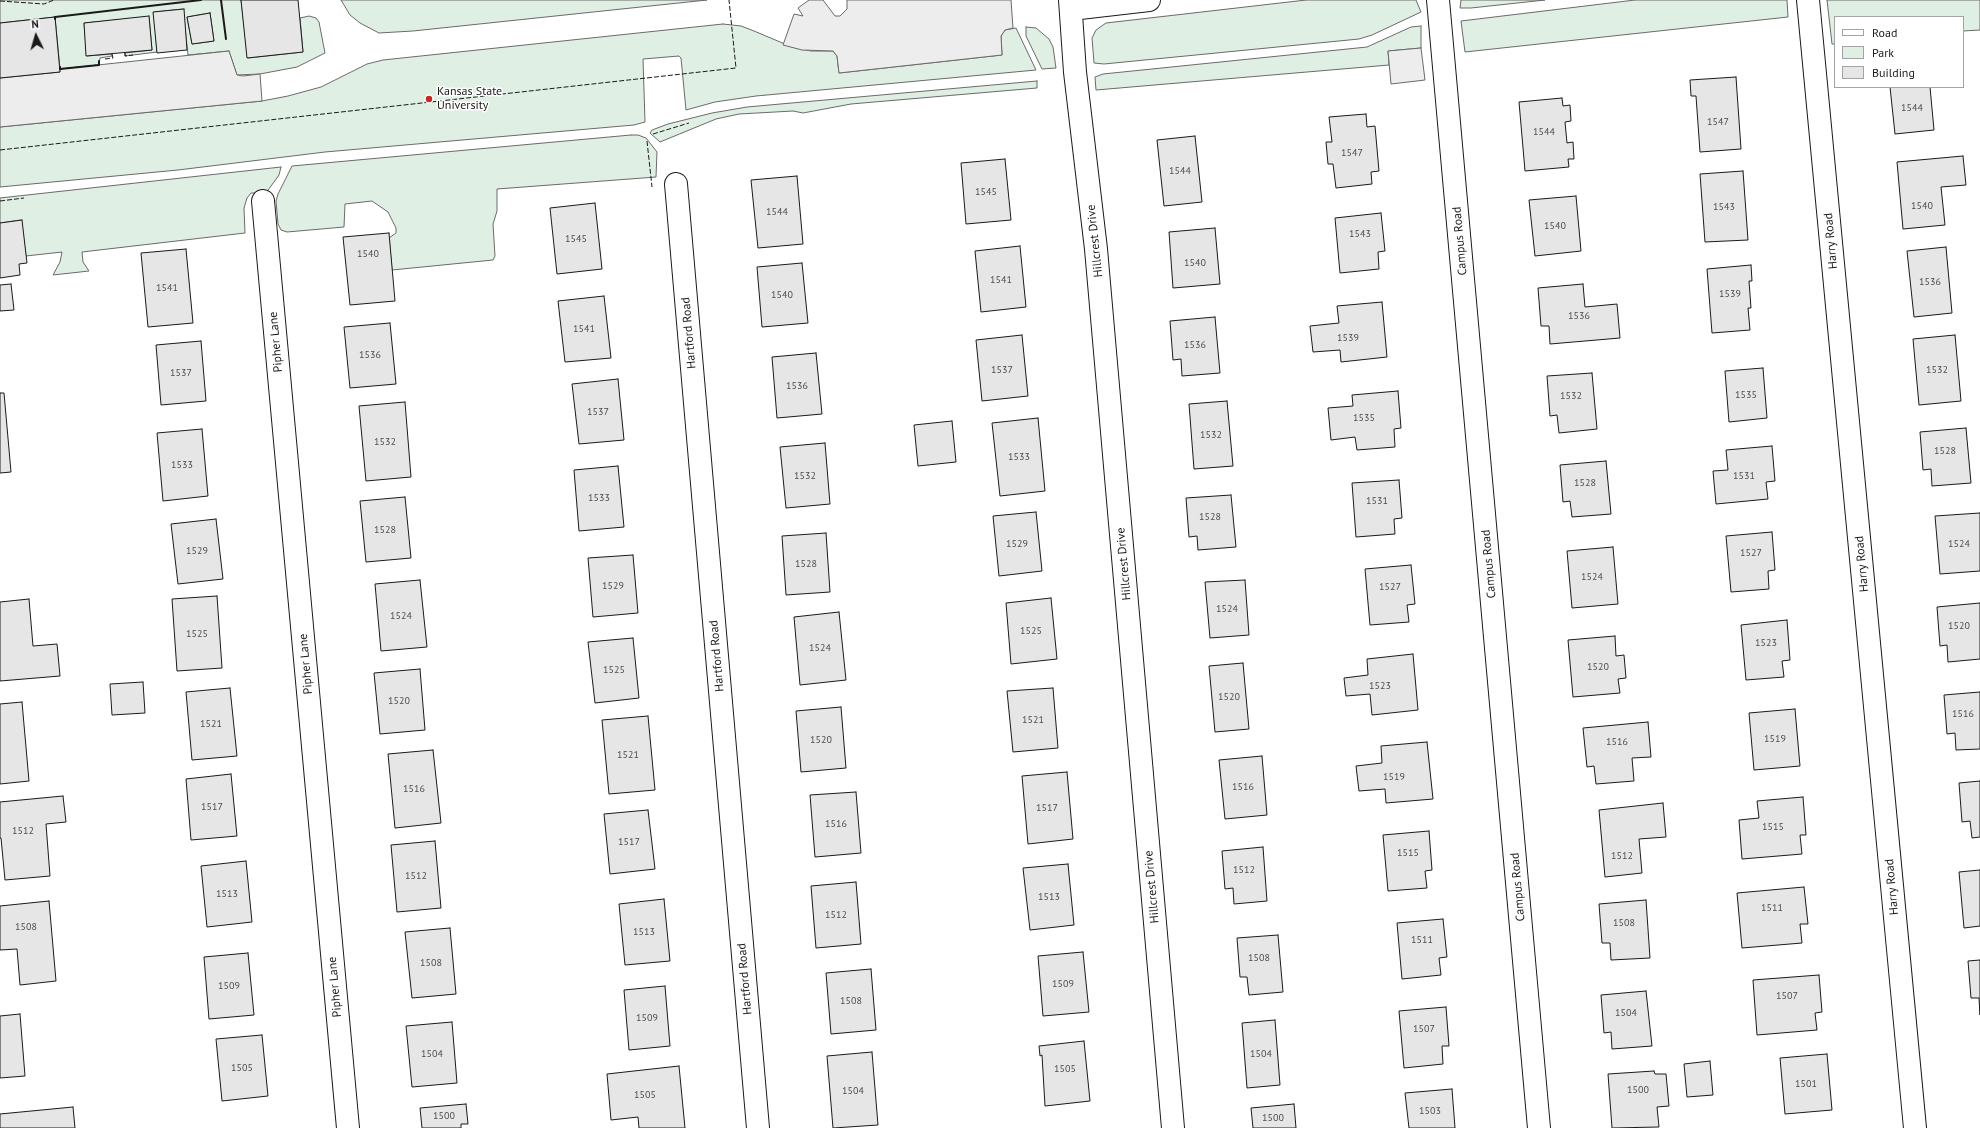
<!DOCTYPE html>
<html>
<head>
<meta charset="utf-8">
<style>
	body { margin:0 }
	#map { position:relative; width:1980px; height:1128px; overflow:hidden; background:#fff; font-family:"PT Sans",sans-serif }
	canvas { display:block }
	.legend { position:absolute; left:1834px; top:16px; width:130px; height:72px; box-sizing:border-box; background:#fff; border:1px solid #a3a3a3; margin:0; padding:5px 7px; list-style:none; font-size:12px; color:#1a1a1a }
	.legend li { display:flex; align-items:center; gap:8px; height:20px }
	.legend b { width:20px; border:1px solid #a3a3a3 }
	.north { position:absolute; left:16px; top:16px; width:40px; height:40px; -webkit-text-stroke:3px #fff; paint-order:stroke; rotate:355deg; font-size:11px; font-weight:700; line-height:16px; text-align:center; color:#1a1a1a }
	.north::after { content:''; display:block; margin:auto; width:14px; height:18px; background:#1a1a1a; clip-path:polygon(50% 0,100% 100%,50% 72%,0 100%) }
</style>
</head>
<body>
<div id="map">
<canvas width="1980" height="1128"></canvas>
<ul class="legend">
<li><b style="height:5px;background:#fff"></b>Road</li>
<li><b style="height:11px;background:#e0efe3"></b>Park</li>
<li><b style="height:11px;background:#e6e6e6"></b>Building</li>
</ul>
<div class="north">N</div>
</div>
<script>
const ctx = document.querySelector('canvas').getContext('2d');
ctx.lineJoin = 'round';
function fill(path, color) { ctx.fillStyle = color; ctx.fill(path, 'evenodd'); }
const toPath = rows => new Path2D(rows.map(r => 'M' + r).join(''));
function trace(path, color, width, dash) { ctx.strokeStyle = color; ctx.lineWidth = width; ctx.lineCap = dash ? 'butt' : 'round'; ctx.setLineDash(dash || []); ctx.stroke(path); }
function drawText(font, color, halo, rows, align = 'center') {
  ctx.font = font + ' "PT Sans",sans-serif'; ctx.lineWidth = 3; ctx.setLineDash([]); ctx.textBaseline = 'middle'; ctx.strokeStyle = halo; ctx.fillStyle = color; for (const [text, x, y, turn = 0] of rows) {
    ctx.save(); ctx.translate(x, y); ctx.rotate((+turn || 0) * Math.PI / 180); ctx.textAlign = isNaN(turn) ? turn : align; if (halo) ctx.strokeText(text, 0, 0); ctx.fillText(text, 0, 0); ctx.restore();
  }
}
const green = toPath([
	[0,0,241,0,248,58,303,52,300,18,309,16,316,18,319,22,325,53,297,67,260,74,237,75,229,51,188,55,183,9,154,12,157,52,125,56,125,53,152,50,149,17,84,23,87,56,112,54,112,56,100,58,99,65,60,69,55,17,0,23,0,0],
	[210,13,214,41,192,44,187,17,210,13],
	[341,0,707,0,413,31,379,33,360,23,350,15,341,0],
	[1306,0,1416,0,1421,12,1372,35,1359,39,1104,64,1094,63,1092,38,1096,30,1106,23,1306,0],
	[1461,0,1545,0,1471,8,1460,8,1461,0],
	[1635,0,1787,0,1788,17,1465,52,1461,21,1635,0],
	[1827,0,1980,0,1980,30,1963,31,1963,17,1835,17,1835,44,1832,44,1827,0],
	[723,24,741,26,754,31,792,47,811,51,833,51,837,56,839,73,1002,55,1001,36,1005,30,1016,28,1036,70,756,96,715,102,686,110,681,58,679,56,643,59,645,122,634,125,325,152,178,170,0,187,0,127,262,101,288,96,321,87,367,64,383,60,723,24],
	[1421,26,1421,48,1388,51,1389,65,1096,90,1095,77,1103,74,1367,47,1411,27,1421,26],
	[1026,27,1036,28,1049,39,1053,47,1056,68,1042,69,1026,36,1026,27],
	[1037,81,1037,88,851,104,803,113,793,111,739,114,716,119,660,142,650,133,652,130,668,124,712,113,747,107,1037,81],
	[631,135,638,135,646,138,657,152,656,177,497,189,497,211,493,224,495,256,493,260,392,270,389,238,396,233,396,228,388,212,372,201,345,204,344,227,287,232,281,230,278,224,276,201,278,194,292,166,631,135],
	[281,167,279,175,266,193,251,193,247,198,244,208,245,233,82,252,83,262,89,271,53,275,60,262,62,252,26,256,21,220,0,223,0,198,281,167]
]);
const parking = toPath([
	[809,0,823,0,835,16,840,16,847,9,847,0,1011,0,1013,28,1005,30,1001,36,1002,55,839,73,837,56,833,51,802,50,783,45,794,14,803,16,798,8,809,0],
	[1421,48,1425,80,1391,84,1388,51,1421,48],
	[229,51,237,75,243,76,260,74,262,101,0,127,0,78,60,72,60,69,229,51]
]);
const building = toPath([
	[241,0,298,0,303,52,247,58,241,0],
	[184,9,187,50,157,53,153,12,184,9],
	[210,13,214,41,192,44,187,17,210,13],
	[149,16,152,50,86,56,84,23,149,16],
	[55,17,60,72,0,78,0,23,55,17],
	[1736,77,1741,149,1700,152,1696,96,1691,96,1690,80,1736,77],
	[1890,87,1930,87,1934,130,1895,134,1890,87],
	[1562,98,1563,106,1570,105,1571,121,1565,122,1567,143,1573,142,1574,159,1568,159,1569,167,1525,171,1519,102,1562,98],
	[1366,114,1367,127,1375,126,1379,171,1371,172,1372,184,1336,188,1333,164,1328,164,1326,142,1332,142,1329,117,1366,114],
	[1195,136,1202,202,1164,206,1157,140,1195,136],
	[1963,156,1966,185,1941,187,1945,225,1903,229,1897,162,1963,156],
	[1005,159,1011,220,966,224,961,163,1005,159],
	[1743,171,1748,240,1705,242,1700,174,1743,171],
	[797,176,803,244,758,248,751,180,797,176],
	[1576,196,1581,251,1535,256,1529,200,1576,196],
	[595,203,602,269,557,274,550,208,595,203],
	[1381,213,1385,251,1378,252,1379,269,1340,273,1335,218,1381,213],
	[22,220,27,263,19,264,20,275,0,278,0,223,22,220],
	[1215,228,1220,284,1173,288,1169,232,1215,228],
	[389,233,395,301,350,305,343,237,389,233],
	[1020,246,1026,307,981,312,975,251,1020,246],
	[1946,247,1952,313,1914,317,1907,251,1946,247],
	[186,249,193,323,148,327,141,253,186,249],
	[802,263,808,323,762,327,757,267,802,263],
	[1751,265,1752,281,1749,281,1751,308,1748,308,1750,330,1712,333,1707,269,1751,265],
	[11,284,14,310,0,311,0,285,11,284],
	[1583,284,1585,307,1617,304,1620,338,1550,344,1549,326,1541,326,1538,288,1583,284],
	[604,296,611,358,565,362,558,301,604,296],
	[1382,302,1387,357,1341,362,1340,350,1313,352,1310,326,1339,323,1337,306,1382,302],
	[1215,317,1220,373,1182,376,1181,359,1173,360,1170,321,1215,317],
	[390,323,396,384,350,388,344,327,390,323],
	[1022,335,1028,396,982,401,976,340,1022,335],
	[1955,335,1961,401,1919,405,1913,339,1955,335],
	[201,341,206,401,161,405,156,345,201,341],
	[816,353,822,414,777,418,772,357,816,353],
	[1763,368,1767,418,1729,422,1725,371,1763,368],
	[1592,373,1597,429,1559,433,1557,415,1550,416,1547,376,1592,373],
	[618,379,624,440,579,444,572,384,618,379],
	[1398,391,1401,428,1394,429,1395,447,1357,450,1355,437,1331,440,1328,408,1353,406,1352,395,1398,391],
	[0,393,4,393,11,472,0,473,0,393],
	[1227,401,1233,466,1194,469,1189,404,1227,401],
	[405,402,411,477,366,481,359,406,405,402],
	[1038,418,1045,491,1000,496,992,423,1038,418],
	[952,421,956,462,918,466,914,425,952,421],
	[1966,428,1971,483,1932,486,1931,469,1923,470,1920,432,1966,428],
	[202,429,208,496,163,501,157,433,202,429],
	[825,443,830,504,786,508,780,447,825,443],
	[1772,446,1775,481,1766,482,1768,499,1716,504,1713,471,1728,470,1726,450,1772,446],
	[1606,461,1611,514,1572,517,1570,501,1563,502,1560,465,1606,461],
	[618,466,624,527,579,531,574,470,618,466],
	[1399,480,1402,518,1394,519,1395,534,1356,537,1352,483,1399,480],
	[1231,495,1236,547,1198,550,1197,536,1189,537,1186,498,1231,495],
	[405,497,411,558,366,562,360,501,405,497],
	[1036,512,1042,571,999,576,993,516,1036,512],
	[1980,513,1980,571,1940,574,1935,516,1980,513],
	[216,519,223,579,178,584,171,524,216,519],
	[1772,532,1775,570,1768,571,1769,589,1731,592,1726,536,1772,532],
	[826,533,830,592,786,595,782,536,826,533],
	[1613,547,1618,604,1572,608,1567,551,1613,547],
	[633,555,638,613,593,617,588,558,633,555],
	[1411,565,1415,604,1407,605,1409,622,1370,625,1365,569,1411,565],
	[420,580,427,647,381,651,375,584,420,580],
	[1245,580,1249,635,1210,638,1205,582,1245,580],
	[217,596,222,668,177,671,172,599,217,596],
	[1051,598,1057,659,1011,664,1006,603,1051,598],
	[29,599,33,646,57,644,60,676,0,681,0,602,29,599],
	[1980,603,1980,659,1948,662,1947,645,1940,646,1937,607,1980,603],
	[839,612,846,680,800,685,794,617,839,612],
	[1787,620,1790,660,1782,661,1784,677,1746,680,1741,625,1787,620],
	[1615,636,1616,656,1624,655,1626,678,1618,679,1620,693,1573,697,1568,640,1615,636],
	[633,638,639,698,595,703,588,642,633,638],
	[1413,654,1418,710,1372,715,1370,694,1346,696,1344,678,1368,675,1367,659,1413,654],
	[1243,663,1249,729,1215,732,1209,666,1243,663],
	[420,669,425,730,380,734,374,673,420,669],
	[143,682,145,713,112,715,110,684,143,682],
	[230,688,237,756,192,760,186,692,230,688],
	[1053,688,1058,748,1013,752,1007,691,1053,688],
	[1980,692,1980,749,1956,750,1955,733,1947,734,1944,695,1980,692],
	[22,702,29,781,0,784,0,704,22,702],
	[841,707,846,768,801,772,796,711,841,707],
	[1795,709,1800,766,1754,770,1749,713,1795,709],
	[648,716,655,790,609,794,602,720,648,716],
	[1648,722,1651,757,1632,758,1634,781,1596,784,1594,766,1587,767,1583,728,1648,722],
	[1427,742,1433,799,1386,803,1385,789,1359,791,1356,766,1382,763,1381,746,1427,742],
	[433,750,441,823,395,828,388,754,433,750],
	[1262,756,1267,815,1225,819,1219,760,1262,756],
	[1067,772,1073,839,1028,844,1022,776,1067,772],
	[231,774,237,836,191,840,186,779,231,774],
	[1980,781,1980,837,1972,838,1970,821,1962,822,1959,783,1980,781],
	[856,792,861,853,815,857,810,795,856,792],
	[63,796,66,822,46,824,50,876,5,880,1,838,0,838,0,802,63,796],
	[1803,797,1806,835,1800,835,1802,854,1742,859,1739,820,1759,818,1757,801,1803,797],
	[1663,803,1666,837,1639,839,1642,873,1605,877,1599,810,1663,803],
	[648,810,655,869,610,874,604,814,648,810],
	[1429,831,1432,870,1425,871,1427,888,1388,891,1383,835,1429,831],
	[435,841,441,908,397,912,391,845,435,841],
	[1263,847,1267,901,1234,904,1233,888,1225,889,1222,851,1263,847],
	[246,861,252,922,207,927,201,866,246,861],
	[1068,864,1074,925,1030,930,1023,868,1068,864],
	[1980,870,1980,926,1964,928,1959,872,1980,870],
	[856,882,861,944,816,948,811,886,856,882],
	[1804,887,1808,924,1800,924,1802,943,1742,948,1737,893,1804,887],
	[664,899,670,961,625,965,619,904,664,899],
	[1646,900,1650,958,1611,960,1610,943,1602,943,1599,904,1646,900],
	[49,901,56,981,20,985,17,949,0,950,0,906,49,901],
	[1443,919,1447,957,1439,958,1441,975,1402,979,1397,923,1443,919],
	[450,928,456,994,412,998,405,932,450,928],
	[1278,935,1283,992,1249,995,1247,977,1240,977,1237,938,1278,935],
	[1083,952,1089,1012,1043,1016,1038,956,1083,952],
	[248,953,254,1015,209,1019,204,957,248,953],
	[1980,960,1980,1015,1979,998,1971,998,1968,961,1980,960],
	[871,969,876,1030,831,1034,826,973,871,969],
	[1819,975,1822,1012,1815,1013,1817,1030,1757,1035,1753,980,1819,975],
	[665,986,670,1046,629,1050,624,990,665,986],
	[1646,991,1652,1046,1612,1049,1611,1032,1604,1033,1601,995,1646,991],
	[1446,1007,1449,1046,1442,1046,1443,1064,1404,1068,1399,1011,1446,1007],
	[20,1014,25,1076,0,1078,0,1016,20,1014],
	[1275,1020,1280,1085,1247,1088,1242,1023,1275,1020],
	[452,1022,457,1083,412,1087,406,1026,452,1022],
	[262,1035,268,1096,222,1101,216,1039,262,1035],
	[1084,1041,1090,1101,1045,1106,1042,1055,1040,1056,1039,1046,1084,1041],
	[872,1052,878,1125,833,1128,827,1056,872,1052],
	[1827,1054,1832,1110,1785,1114,1780,1058,1827,1054],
	[1710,1061,1713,1095,1687,1097,1684,1064,1710,1061],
	[679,1066,685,1128,639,1128,638,1117,611,1120,607,1074,679,1066],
	[1654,1071,1655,1074,1666,1074,1669,1106,1657,1107,1659,1127,1612,1128,1608,1074,1654,1071],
	[1452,1089,1455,1128,1409,1128,1405,1093,1452,1089],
	[466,1104,468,1124,461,1124,461,1128,422,1128,420,1108,466,1104],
	[1294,1104,1296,1128,1253,1128,1251,1108,1294,1104],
	[73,1107,75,1128,0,1128,0,1114,73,1107]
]);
const street = toPath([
	[1070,0,1075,72,1096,249,1173,1128],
	[1438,0,1539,1128],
	[1808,0,1915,1128],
	[1071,9,1149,0],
	[676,184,758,1128],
	[263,201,348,1128]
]);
const fence = toPath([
	[0,1,44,4,54,0],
	[125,53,125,56,133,55],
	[105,59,113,58,112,54],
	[653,134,689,123],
	[647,141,652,187],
	[0,150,736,68,729,0],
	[0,201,24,198]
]);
const wall = toPath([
	[221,0,226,39],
	[55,19,55,17,201,0],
	[60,67,60,69,99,65,99,61]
]);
const markers = [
	[429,99,4,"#c62828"]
];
const numberNames = [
	["1544",1912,108],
	["1547",1718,122],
	["1544",1544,132],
	["1547",1352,153],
	["1544",1180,171],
	["1545",986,192],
	["1540",1922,206],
	["1543",1724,207],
	["1544",777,212],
	["1540",1555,226],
	["1543",1360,234],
	["1545",576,239],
	["1540",368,254],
	["1540",1195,263],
	["1541",1001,280],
	["1536",1930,282],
	["1541",167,288],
	["1539",1730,294],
	["1540",782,295],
	["1536",1579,316],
	["1541",584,329],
	["1539",1348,338],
	["1536",1195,345],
	["1536",370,355],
	["1537",1002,370],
	["1532",1937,370],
	["1537",181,373],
	["1536",797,386],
	["1535",1746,395],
	["1532",1571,396],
	["1537",598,412],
	["1535",1364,418],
	["1532",1211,435],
	["1532",385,442],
	["1528",1945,451],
	["1533",1019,457],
	["1533",182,465],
	["1532",805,476],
	["1531",1744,476],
	["1528",1585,483],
	["1533",599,498],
	["1531",1377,501],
	["1528",1210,517],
	["1528",385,530],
	["1529",1017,544],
	["1524",1959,544],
	["1529",197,551],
	["1527",1751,553],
	["1528",806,564],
	["1524",1592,577],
	["1529",613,586],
	["1527",1390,587],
	["1524",1227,609],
	["1524",401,616],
	["1520",1959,626],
	["1525",1031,631],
	["1525",197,634],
	["1523",1766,643],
	["1524",820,648],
	["1520",1598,667],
	["1525",614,670],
	["1523",1380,686],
	["1520",1229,697],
	["1520",399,701],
	["1516",1963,714],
	["1521",1033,720],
	["1521",211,724],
	["1519",1775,739],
	["1520",821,740],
	["1516",1617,742],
	["1521",628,755],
	["1519",1394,777],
	["1516",1243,787],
	["1516",414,789],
	["1517",212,807],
	["1517",1047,808],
	["1516",836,824],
	["1515",1773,827],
	["1512",23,831],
	["1517",629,842],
	["1515",1408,853],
	["1512",1622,856],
	["1512",1244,870],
	["1512",416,876],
	["1513",227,894],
	["1513",1049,897],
	["1511",1772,908],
	["1512",836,915],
	["1508",1624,923],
	["1508",26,927],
	["1513",644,932],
	["1511",1422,940],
	["1508",1259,958],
	["1508",431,963],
	["1509",1063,984],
	["1509",229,986],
	["1507",1787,996],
	["1508",851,1001],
	["1504",1626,1013],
	["1509",647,1018],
	["1507",1424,1029],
	["1504",432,1054],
	["1504",1261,1054],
	["1505",242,1068],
	["1505",1065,1069],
	["1501",1806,1084],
	["1500",1638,1090],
	["1504",853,1091],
	["1505",645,1095],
	["1503",1430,1111],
	["1500",444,1116],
	["1500",1273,1118]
];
const poiNames = [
	["Kansas State",437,92],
	["University",437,106]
];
const streetNames = [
	["Hillcrest Drive",1095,241,-96],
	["Campus Road",1460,241,-95],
	["Harry Road",1831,241,-95],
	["Hartford Road",689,333,-95],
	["Pipher Lane",276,342,-95],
	["Hillcrest Drive",1124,564,-95],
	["Campus Road",1489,564,-95],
	["Harry Road",1862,564,-95],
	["Hartford Road",717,656,-95],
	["Pipher Lane",306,664,-95],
	["Hillcrest Drive",1152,887,-95],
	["Campus Road",1518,887,-95],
	["Harry Road",1892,887,-95],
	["Hartford Road",745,979,-95],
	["Pipher Lane",335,987,-95]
];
fill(green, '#e0efe3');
trace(green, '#6a6a6a', 1);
fill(parking, '#ededed');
trace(parking, '#6a6a6a', 1);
fill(building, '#e6e6e6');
trace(building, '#1a1a1a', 1);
trace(street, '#1a1a1a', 24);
trace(street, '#fff', 22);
trace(fence, '#1a1a1a', 1, [5, 2]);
trace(wall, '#1a1a1a', 2);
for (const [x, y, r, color] of markers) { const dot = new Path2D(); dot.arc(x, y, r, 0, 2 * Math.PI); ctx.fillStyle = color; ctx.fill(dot); trace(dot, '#fff', 1.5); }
drawText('10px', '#4d4d4d', null, numberNames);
drawText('12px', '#1a1a1a', '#fff', poiNames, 'left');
drawText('12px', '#1a1a1a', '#fff', streetNames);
</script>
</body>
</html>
